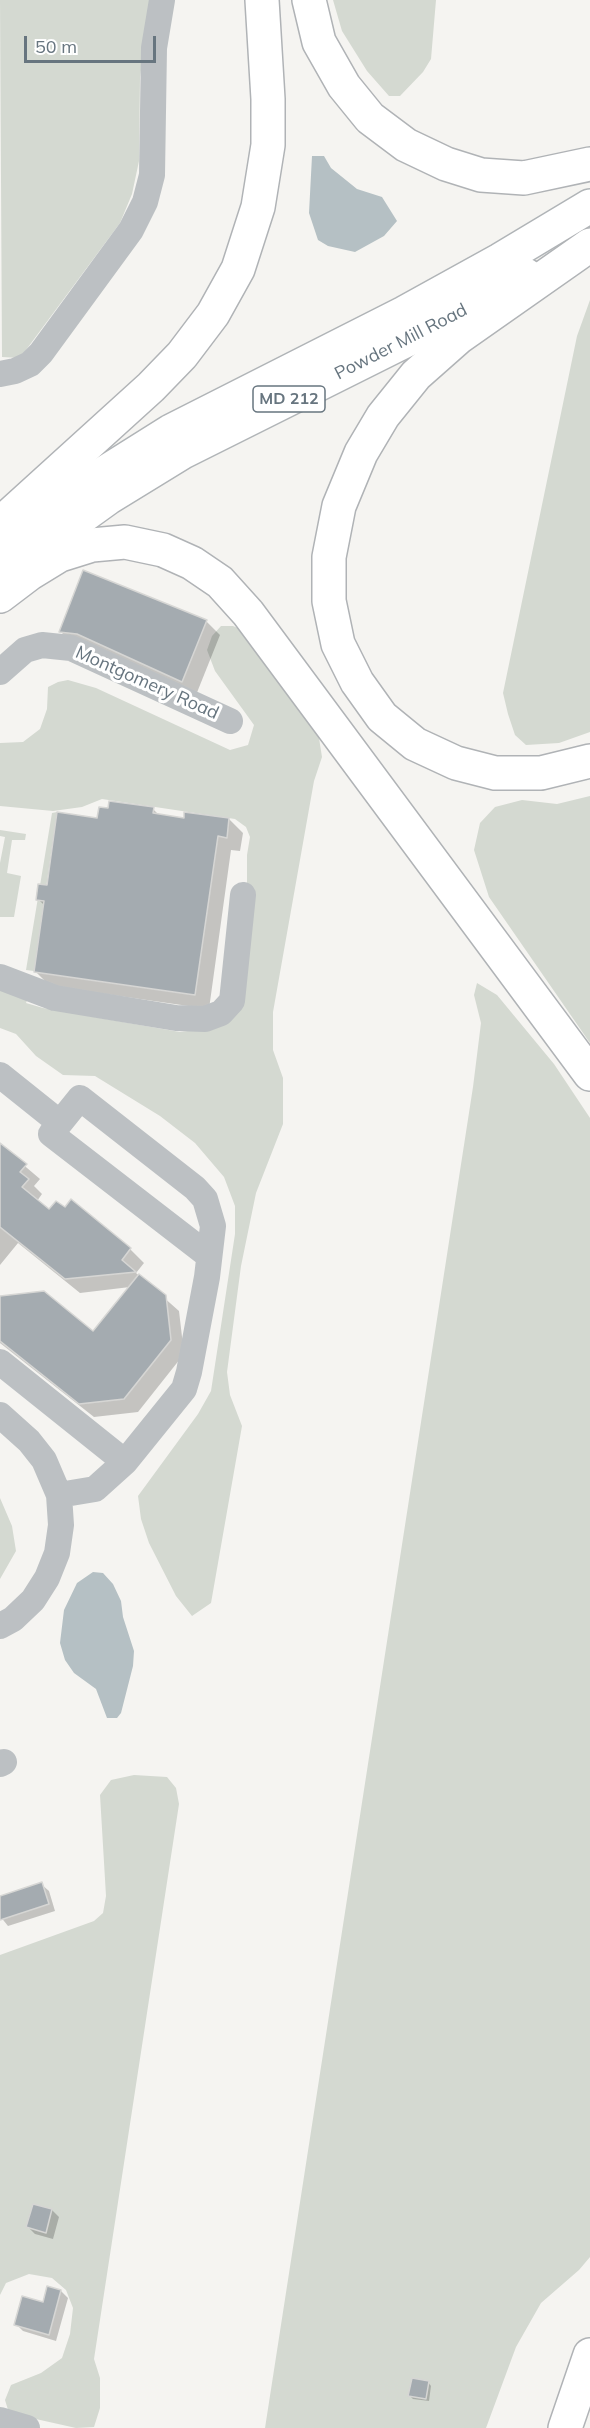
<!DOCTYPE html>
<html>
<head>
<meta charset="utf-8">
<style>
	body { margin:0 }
	#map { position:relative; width:590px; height:2428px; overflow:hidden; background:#f5f4f1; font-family:Mulish,sans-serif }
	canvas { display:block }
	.scale { position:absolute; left:24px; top:36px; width:132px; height:27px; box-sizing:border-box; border:3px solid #67757f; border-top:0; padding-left:8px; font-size:18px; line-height:21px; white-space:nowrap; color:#67757f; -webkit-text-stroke:4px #fff; paint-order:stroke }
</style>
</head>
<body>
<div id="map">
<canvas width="590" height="2428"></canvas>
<div class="scale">50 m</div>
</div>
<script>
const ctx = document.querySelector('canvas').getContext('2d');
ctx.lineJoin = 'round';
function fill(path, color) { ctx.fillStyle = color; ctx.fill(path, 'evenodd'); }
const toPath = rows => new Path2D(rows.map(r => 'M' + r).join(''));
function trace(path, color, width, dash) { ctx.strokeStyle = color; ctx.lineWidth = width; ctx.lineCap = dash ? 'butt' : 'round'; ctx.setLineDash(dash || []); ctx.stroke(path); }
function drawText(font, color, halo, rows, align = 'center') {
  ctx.font = font + ' Mulish,sans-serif'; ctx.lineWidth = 6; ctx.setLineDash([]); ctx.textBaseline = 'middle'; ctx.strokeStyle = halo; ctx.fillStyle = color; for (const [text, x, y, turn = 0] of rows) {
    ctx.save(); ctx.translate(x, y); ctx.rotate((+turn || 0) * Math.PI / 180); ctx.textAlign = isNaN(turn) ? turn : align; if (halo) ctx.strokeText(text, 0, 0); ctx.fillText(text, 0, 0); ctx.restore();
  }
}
const green = toPath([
	[0,0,150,0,140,78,139,161,132,194,120,223,20,358,2,357],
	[333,0,436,0,431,59,423,72,400,96,389,96,367,71,342,31],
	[590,300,590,732,559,743,526,745,515,735,508,714,503,693,577,336],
	[221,626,233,626,247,632,319,738,322,757,314,781,273,1012,273,1050,283,1078,283,1124,256,1193,241,1266,227,1372,230,1395,242,1426,211,1603,192,1616,176,1596,149,1543,141,1519,138,1496,198,1414,211,1391,235,1234,235,1206,224,1177,195,1143,160,1116,95,1076,63,1075,36,1056,16,1034,0,1028,0,986,28,998,26,1003,43,1008,180,1032,212,1028,247,886,247,855,250,837,246,827,235,819,102,799,82,807,53,811,0,806,0,743,23,742,40,729,47,709,48,687,58,682,68,680,96,688,230,750,248,745,254,725,215,671,207,650,212,636],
	[590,796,590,1043,489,897,474,850,480,823,495,807,522,800,557,804],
	[57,812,34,971,26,970,50,825,52,813],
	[0,830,26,834,25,840,12,840,7,873,21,876,14,917,0,917,0,863,5,837,0,836],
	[477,983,497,995,554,1064,590,1118,590,2257,579,2270,541,2303,516,2347,486,2428,265,2428,473,1087,481,1023,474,995],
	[0,1498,12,1526,16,1551,0,1579],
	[134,1775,167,1777,176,1788,179,1804,94,2359,100,2378,100,2408,94,2427,76,2428,9,2413,5,2400,11,2385,41,2373,62,2358,70,2334,73,2308,66,2290,52,2278,29,2274,6,2283,0,2295,0,1955,94,1921,103,1913,106,1896,100,1795,111,1780]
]);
const water = toPath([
	[312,156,324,156,331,168,357,189,382,197,397,221,384,236,355,252,328,246,318,240,309,213],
	[93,1572,103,1573,113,1584,121,1601,123,1617,134,1651,133,1666,121,1713,117,1718,107,1718,96,1689,74,1673,65,1660,60,1643,64,1610,77,1583]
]);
const shadow = toPath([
	[206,621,220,635,196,695,74,645,60,631],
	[153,809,160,816,185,819,229,819,243,833,240,851,231,850,209,1009,50,986,36,972,45,906,38,899,99,820],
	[0,1145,40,1179,34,1186,42,1194,37,1201,50,1211,130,1249,144,1263,136,1273,179,1311,184,1354,138,1412,94,1417,0,1343,0,1298,94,1333,130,1287,80,1293,18,1243,0,1265],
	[41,1884,49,1891,55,1911,8,1926,0,1916,0,1897],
	[52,2210,59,2217,53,2239,35,2234,28,2227],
	[61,2291,68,2298,56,2341,23,2331,16,2324],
	[428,2382,431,2386,429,2401,413,2399,410,2396]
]);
const building = toPath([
	[83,570,207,620,182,682,77,634,59,632,83,570],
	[109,801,154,807,153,813,184,818,184,812,229,818,227,838,218,836,195,995,34,972,44,901,36,900,38,884,47,885,57,812,97,818,99,807,108,808,109,801],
	[0,1143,27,1164,20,1172,29,1179,22,1187,49,1209,56,1201,65,1207,71,1199,131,1248,122,1260,136,1272,65,1279,0,1227,0,1143],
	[139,1274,166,1295,171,1340,124,1399,79,1404,0,1341,0,1296,44,1291,93,1331,139,1274],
	[42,1882,49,1904,0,1920,0,1896,42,1882],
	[33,2204,52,2209,46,2233,26,2227,33,2204],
	[47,2286,61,2290,49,2335,14,2325,22,2296,43,2302,47,2286],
	[412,2378,429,2381,426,2399,408,2396,412,2378]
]);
const minor = toPath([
	[0,374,15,371,30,364,41,353,131,230,145,202,152,175,154,48,162,0],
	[0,672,25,650,42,645,71,648,230,721],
	[0,977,55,998,176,1018,205,1019,221,1013,232,1001,243,895],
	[0,1075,60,1123],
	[0,1362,125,1462],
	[0,1415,29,1441,44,1460,59,1495,61,1525,57,1553,47,1578,33,1600,13,1619,0,1626],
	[59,1495,95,1489,125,1462,184,1389,189,1372,207,1277,213,1226,205,1199,195,1188,80,1098,51,1134,209,1256],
	[0,1764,4,1762],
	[0,2420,27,2428]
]);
const major = toPath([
	[0,550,93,480,171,431,404,313,500,260,590,206],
	[1,580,40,547,108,498,183,452,413,337,526,275]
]);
const highway = toPath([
	[309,0,319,42,344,86,370,118,406,145,446,164,481,175,524,178,590,164],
	[590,245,459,337,416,375,383,416,361,453,339,506,329,557,329,601,338,644,357,682,382,717,415,744,456,763,495,773,541,773,590,761],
	[0,524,151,387,182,355,213,314,238,269,258,207,268,145,268,99,262,0],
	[0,596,29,574,60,555,92,545,125,542,163,550,192,563,220,582,248,613,590,1074],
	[565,2428,590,2355]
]);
const shields = [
	[289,399,72]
];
const shieldNames = [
	["MD 212",289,399]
];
const streetNames = [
	["Powder Mill Road",401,342,-27],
	["Montgomery Road",147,683,24]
];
fill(green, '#d4d9d1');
fill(water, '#b5c0c4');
fill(shadow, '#0003');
fill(building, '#a4abb0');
trace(building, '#d6d6d4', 1.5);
trace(major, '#b0b4b7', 36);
trace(highway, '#b0b3b6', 36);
trace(minor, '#bcc0c3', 26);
trace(major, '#fff', 33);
trace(highway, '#fff', 33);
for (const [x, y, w] of shields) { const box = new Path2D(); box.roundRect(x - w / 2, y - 13, w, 26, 4.5); ctx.fillStyle = '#fff'; ctx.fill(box); trace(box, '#67757f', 1.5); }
drawText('bold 16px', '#67757f', null, shieldNames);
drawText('18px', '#67757f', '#fff', streetNames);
</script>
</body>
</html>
